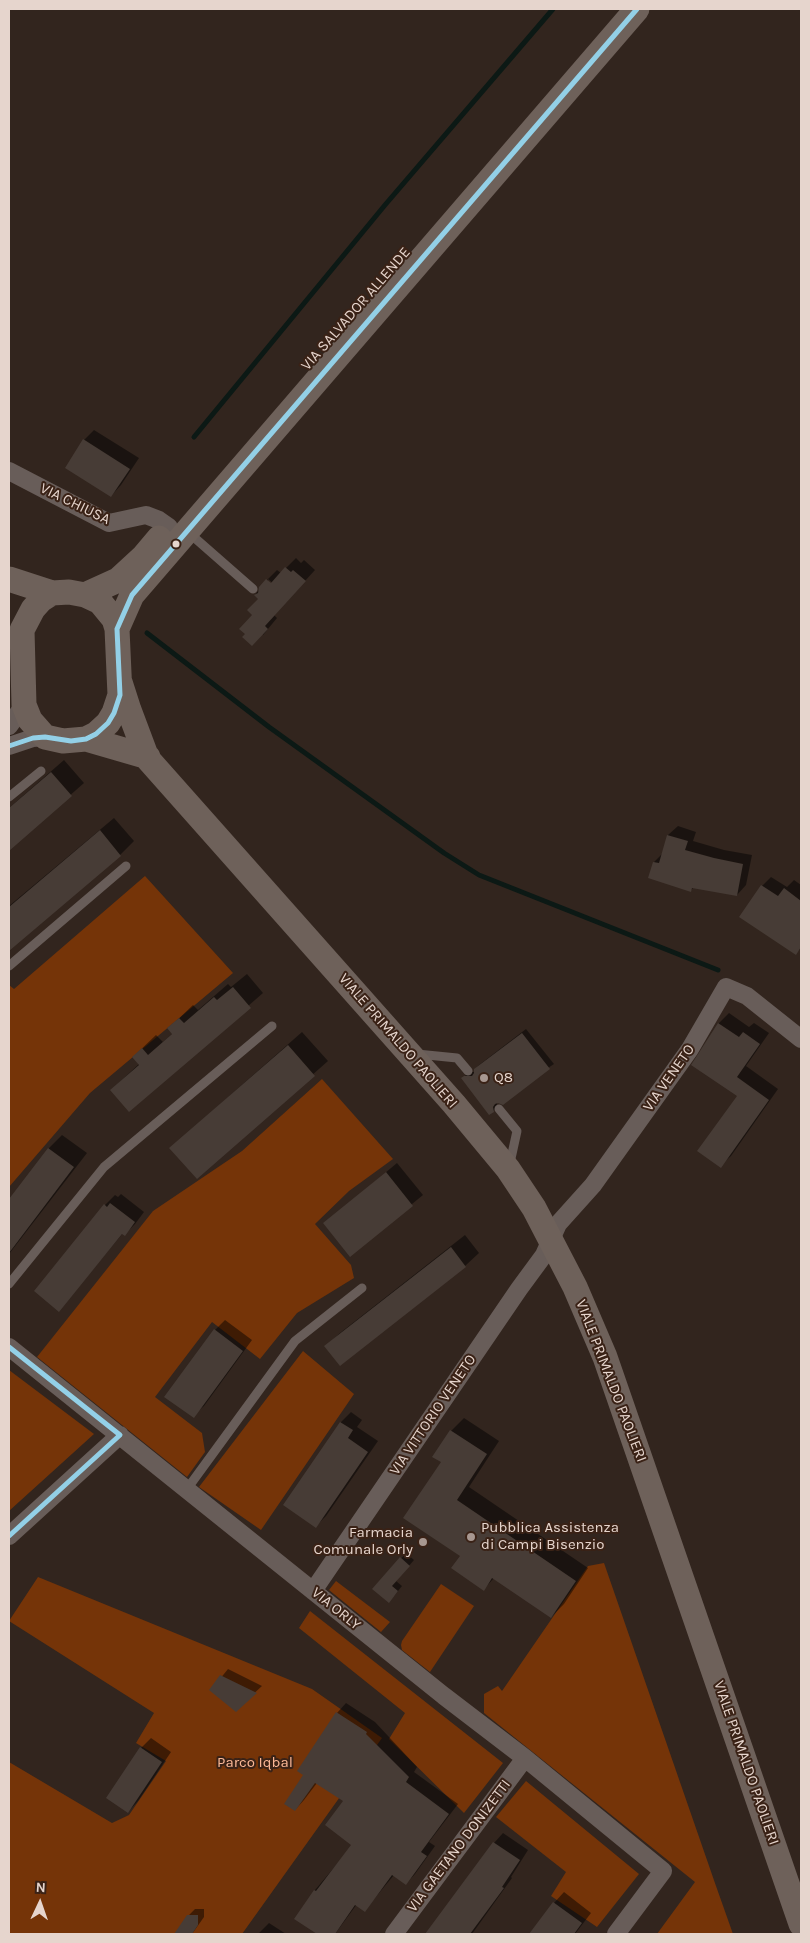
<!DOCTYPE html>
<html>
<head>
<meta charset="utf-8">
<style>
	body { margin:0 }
	#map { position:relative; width:810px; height:1943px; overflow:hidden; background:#32251e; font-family:Karla,sans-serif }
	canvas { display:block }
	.frame { position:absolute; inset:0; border:10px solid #e6d5cd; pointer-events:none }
	.north { position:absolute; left:15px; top:1878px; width:50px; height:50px; -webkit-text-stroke:4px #3a2216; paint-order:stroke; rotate:3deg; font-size:14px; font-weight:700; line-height:20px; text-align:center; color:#e6d5cd }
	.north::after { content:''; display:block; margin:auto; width:18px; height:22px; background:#e6d5cd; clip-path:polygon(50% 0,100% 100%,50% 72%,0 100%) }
</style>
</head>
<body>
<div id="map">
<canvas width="810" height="1943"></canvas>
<div class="frame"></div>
<div class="north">N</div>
</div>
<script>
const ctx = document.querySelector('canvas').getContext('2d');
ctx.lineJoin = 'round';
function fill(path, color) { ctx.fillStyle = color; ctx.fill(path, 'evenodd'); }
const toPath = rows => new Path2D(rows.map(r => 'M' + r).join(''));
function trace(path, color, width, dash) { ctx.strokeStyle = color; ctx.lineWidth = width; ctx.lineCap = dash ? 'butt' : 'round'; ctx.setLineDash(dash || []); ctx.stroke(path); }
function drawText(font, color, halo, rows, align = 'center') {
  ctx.font = font + ' Karla,sans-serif'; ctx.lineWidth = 4; ctx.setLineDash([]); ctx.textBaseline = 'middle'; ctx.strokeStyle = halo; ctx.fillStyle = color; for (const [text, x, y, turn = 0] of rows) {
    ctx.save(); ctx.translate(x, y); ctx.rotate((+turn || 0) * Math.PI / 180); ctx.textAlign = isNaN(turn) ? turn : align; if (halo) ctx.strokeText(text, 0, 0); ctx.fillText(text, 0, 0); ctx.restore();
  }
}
const green = toPath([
	[145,876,233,973,90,1093,9,1187,9,985,14,989],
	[322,1079,393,1159,349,1191,315,1224,351,1265,354,1278,297,1313,260,1359,212,1322,155,1397,202,1433,205,1452,187,1477,37,1357,153,1211,242,1151],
	[303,1351,354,1394,261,1530,199,1487],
	[9,1370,94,1434,9,1511],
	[604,1563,716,1886,733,1934,657,1934,695,1882,484,1713,484,1694,498,1686,502,1691,588,1566],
	[38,1577,312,1689,382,1738,242,1934,9,1934,9,1762,112,1823,129,1815,166,1761,136,1743,154,1713,9,1621],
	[336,1581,390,1622,381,1632,329,1590],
	[441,1584,474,1606,430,1672,402,1650,401,1645,402,1641],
	[310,1611,503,1763,464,1813,389,1739,405,1713,299,1628],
	[526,1781,639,1874,597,1927,551,1896,566,1872,496,1817]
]);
const shadow = toPath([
	[94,430,139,458,121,485,111,496,84,440],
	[296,558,301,563,304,560,315,570,274,615,277,618,263,635,254,615,259,599,255,595,268,579,268,582,276,586,268,579,277,570,281,573],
	[64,760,84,783,9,849,9,808],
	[114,818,134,841,120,855,9,949,9,906],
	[678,826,696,832,693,841,724,850,752,855,746,885,737,895,694,887,691,890,654,862,663,853,668,835],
	[771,877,787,887,794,880,801,885,801,948,796,953,762,886],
	[247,974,263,993,129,1110,111,1090,139,1064,133,1057,156,1035,163,1042,173,1033,169,1028,193,1005,198,1010,228,984,231,987],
	[729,1013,749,1027,754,1023,769,1033,746,1066,778,1089,731,1156,720,1166,738,1096,718,1024],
	[526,1029,554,1064,497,1102,497,1107,493,1111,463,1078,469,1072,475,1072,475,1069,479,1065],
	[302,1032,328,1061,197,1177,185,1135],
	[62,1135,87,1153,9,1254,9,1201,49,1148],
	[397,1163,423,1195,350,1255,325,1223],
	[121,1194,144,1212,135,1224,125,1234,123,1233,59,1310,105,1205,115,1195,118,1197],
	[465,1235,479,1253,465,1266,326,1346,340,1333],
	[225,1320,252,1340,204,1406,193,1416,215,1330],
	[351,1412,362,1420,357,1427,378,1441,326,1516,316,1526,285,1505,341,1422],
	[464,1418,499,1441,469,1487,588,1568,564,1604,551,1617,494,1578,484,1589,461,1555,443,1462,451,1431],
	[406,1553,414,1560,396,1581,402,1586,394,1596,374,1589],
	[228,1669,262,1686,236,1710,211,1690],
	[346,1703,375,1722,417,1767,414,1772,458,1804,429,1842,435,1846,415,1874,406,1884,394,1875,365,1910,357,1904,335,1934,319,1934,296,1918,315,1890,353,1845,345,1801,317,1783,304,1800,295,1810,305,1775,337,1713],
	[151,1738,171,1752,138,1801,128,1812,141,1748],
	[503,1833,528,1850,511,1877,512,1878,472,1934,426,1934,494,1843],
	[564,1892,591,1913,575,1934,531,1934,554,1903],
	[195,1909,204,1909,204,1917,192,1934,176,1934,188,1916],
	[269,1923,286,1934,258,1934]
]);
const stream = toPath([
	[194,437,385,205,553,9],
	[147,633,269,727,444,853,479,875,718,970]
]);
const building = toPath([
	[83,439,130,469,111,497,65,468],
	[285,567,291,572,293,570,306,581,265,626,268,629,252,646,242,637,245,634,239,629,252,615,247,610,258,599,254,595,258,593,259,587,266,579,271,583],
	[51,772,72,796,9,851,9,808],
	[100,830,121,856,9,951,9,907],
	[667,835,688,841,685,850,714,858,743,864,737,896,692,888,691,892,648,878,653,862,659,863],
	[761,885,778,896,784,888,801,901,801,947,796,955,739,917],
	[233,987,251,1008,129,1112,110,1090,139,1065,132,1057,142,1048,148,1055,172,1034,167,1028,179,1018,184,1023,214,997,217,1000],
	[718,1023,739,1037,743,1032,760,1044,737,1077,769,1100,721,1168,697,1151,737,1096,691,1065],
	[522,1033,550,1069,503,1105,498,1103,495,1104,493,1107,494,1112,489,1115,461,1078,464,1076,472,1076,474,1073,474,1069],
	[288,1045,315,1076,197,1179,169,1148],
	[48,1148,74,1167,9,1253,9,1199],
	[386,1172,413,1206,350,1257,323,1223],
	[110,1203,135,1222,125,1236,122,1234,59,1312,34,1291,104,1204,107,1207],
	[451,1247,466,1267,340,1366,324,1346],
	[214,1329,243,1351,194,1418,164,1397],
	[340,1422,353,1430,348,1438,368,1452,316,1528,283,1505],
	[450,1430,487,1454,457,1500,576,1581,551,1618,492,1578,484,1591,451,1568,460,1556,403,1518,441,1462,432,1457],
	[400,1557,410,1566,392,1586,398,1591,389,1603,372,1589],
	[220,1675,257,1693,236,1712,209,1690],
	[336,1712,367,1732,366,1734,409,1777,406,1782,449,1814,421,1852,427,1856,406,1885,392,1875,365,1912,355,1905,335,1934,317,1934,294,1919,314,1890,316,1891,351,1845,325,1825,343,1801,315,1783,295,1811,284,1804,303,1775,297,1771],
	[140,1747,162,1762,128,1813,106,1798],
	[493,1842,520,1860,502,1887,504,1888,470,1934,425,1934],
	[553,1902,582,1923,574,1934,529,1934],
	[187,1915,198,1915,198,1925,192,1934,174,1934]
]);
const lane = toPath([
	[188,532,253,589],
	[9,797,41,771],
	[9,966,126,866],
	[417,1054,457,1058,468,1071],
	[499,1109,517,1131,510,1163],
	[9,1284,104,1167,272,1026],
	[187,1489,295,1341,362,1288]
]);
const street = toPath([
	[9,471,109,523,146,515,159,520,169,527],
	[9,726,24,705],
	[9,746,33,738,45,737],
	[9,1347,444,1696,525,1758,663,1871,616,1934],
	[9,1536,120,1435],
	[313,1591,519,1289,544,1255,558,1224,593,1185,690,1049,726,987,747,996,801,1039],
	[394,1934,525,1758]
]);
const secondary = toPath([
	[9,579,52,593,69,592,85,595,100,602,114,619,117,629,120,695,114,713,108,723,96,734,86,739,63,741,45,737,30,720,24,705,22,630,33,609,41,600,52,593],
	[85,595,118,580,143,557,159,538],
	[117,629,132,595,637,9],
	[120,682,129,710,147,758,454,1104,508,1169,534,1208,575,1287,605,1357,801,1924],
	[86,739,148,757]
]);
const bus1 = toPath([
	[9,746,33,738,45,737,71,741,86,739,96,734,108,723,114,713,120,695,117,629,132,595,637,9],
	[9,1347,120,1435,9,1536]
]);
const markers = [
	[176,544,4.5,"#e6d5cd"],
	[484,1078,5,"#a79790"],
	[471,1537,5,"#a79790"],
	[423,1542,5,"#a79790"]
];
const streetNames = [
	["VIA SALVADOR ALLENDE",356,309,-49],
	["VIA CHIUSA",75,504,26],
	["VIALE PRIMALDO PAOLIERI",398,1041,49],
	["VIA VENETO",669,1078,-55],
	["VIALE PRIMALDO PAOLIERI",611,1381,69],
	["VIA VITTORIO VENETO",433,1415,-56],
	["VIA ORLY",336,1609,39],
	["VIALE PRIMALDO PAOLIERI",746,1763,71],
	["VIA GAETANO DONIZETTI",459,1846,-53]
];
const poiNames = [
	["Q8",494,1078],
	["Pubblica Assistenza",481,1528],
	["di Campi Bisenzio",481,1545],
	["Farmacia",413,1533,"right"],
	["Comunale Orly",413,1550,"right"]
];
const parkNames = [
	["Parco Iqbal",255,1763]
];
fill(green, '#753408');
fill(shadow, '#0007');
trace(stream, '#0c1915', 5);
fill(building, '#473c36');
trace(lane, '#685d59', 9);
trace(street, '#685d59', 18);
trace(secondary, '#6e615a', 25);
trace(bus1, '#93d0e7', 5);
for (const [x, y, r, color] of markers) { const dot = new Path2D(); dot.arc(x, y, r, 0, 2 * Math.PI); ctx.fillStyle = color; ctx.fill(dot); trace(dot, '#3a2216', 2); }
drawText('15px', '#e6d5cd', '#3a2216', streetNames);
drawText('15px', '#e6d5cd', '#3a2216', poiNames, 'left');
drawText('15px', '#fdb997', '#3a2216', parkNames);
</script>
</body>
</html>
